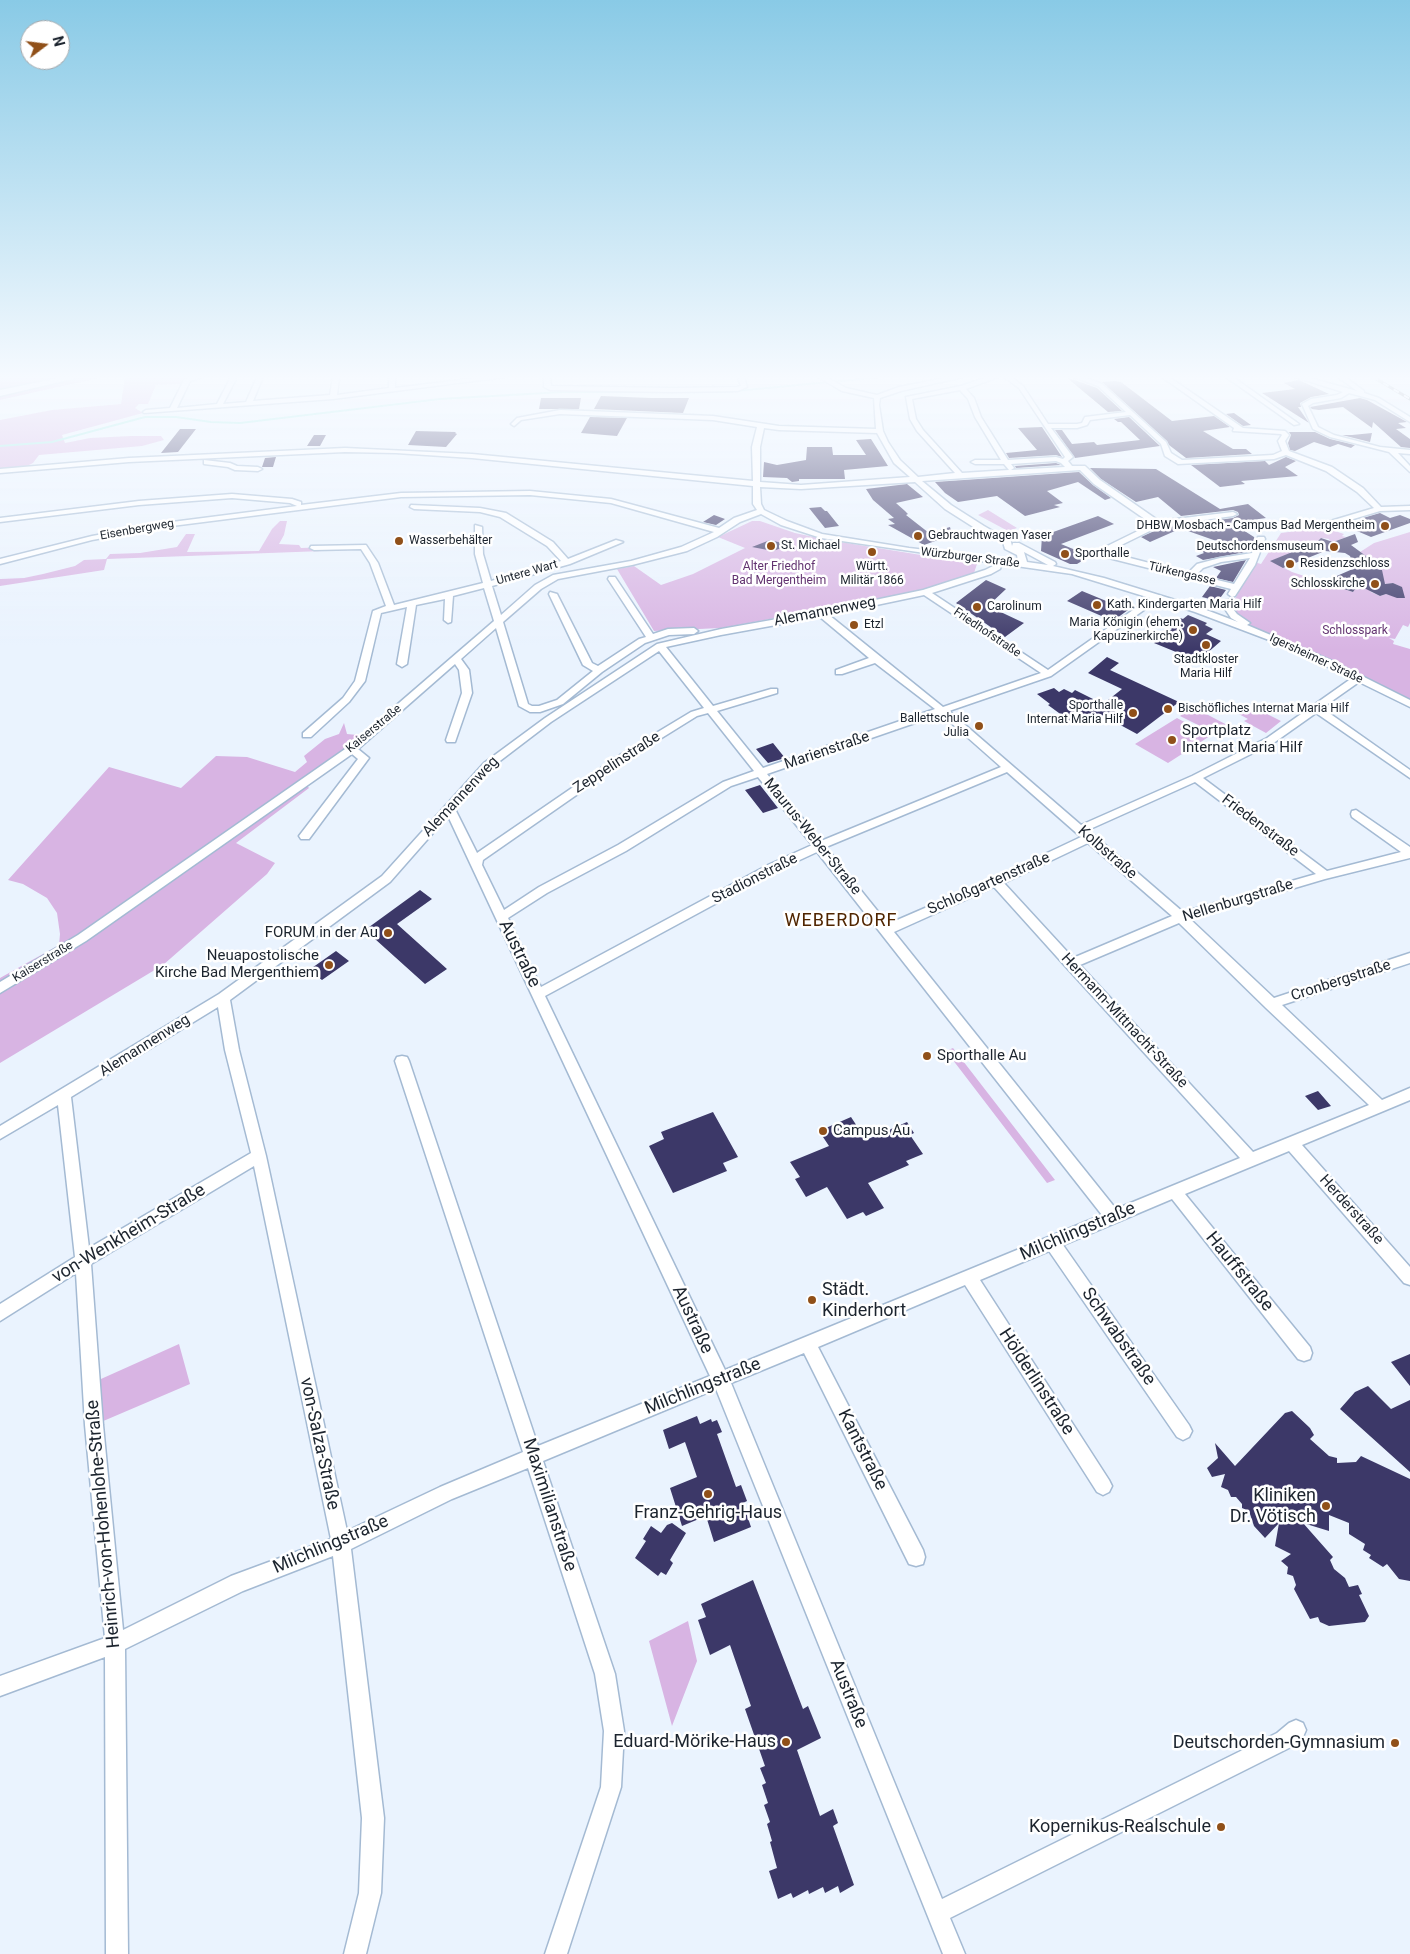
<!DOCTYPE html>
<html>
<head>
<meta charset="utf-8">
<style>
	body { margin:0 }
	#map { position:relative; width:1410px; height:1954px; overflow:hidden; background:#eaf3fe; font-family:Roboto,sans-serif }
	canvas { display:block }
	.north { position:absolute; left:20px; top:20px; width:50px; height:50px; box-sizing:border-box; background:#fff; border:1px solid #a4a7ab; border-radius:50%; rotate:75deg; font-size:14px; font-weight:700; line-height:20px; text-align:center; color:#1c242e }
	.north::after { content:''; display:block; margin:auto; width:18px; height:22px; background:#905019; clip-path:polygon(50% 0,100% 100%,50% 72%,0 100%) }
</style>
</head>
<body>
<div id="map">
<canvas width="1410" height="1954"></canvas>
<div class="north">N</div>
</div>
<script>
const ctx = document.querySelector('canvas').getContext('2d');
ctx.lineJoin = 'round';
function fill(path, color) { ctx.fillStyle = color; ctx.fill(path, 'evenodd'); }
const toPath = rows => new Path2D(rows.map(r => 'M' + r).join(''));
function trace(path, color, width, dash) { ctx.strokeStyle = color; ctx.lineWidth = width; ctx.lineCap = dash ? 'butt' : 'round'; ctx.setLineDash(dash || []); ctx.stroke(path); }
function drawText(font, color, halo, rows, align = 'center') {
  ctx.font = font + ' Roboto,sans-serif'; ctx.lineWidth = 5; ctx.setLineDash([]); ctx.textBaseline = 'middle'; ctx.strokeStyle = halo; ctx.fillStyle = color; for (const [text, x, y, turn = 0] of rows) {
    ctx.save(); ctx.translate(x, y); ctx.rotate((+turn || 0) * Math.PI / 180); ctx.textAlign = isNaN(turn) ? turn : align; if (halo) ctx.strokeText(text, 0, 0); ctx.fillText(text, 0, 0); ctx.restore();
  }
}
const green = toPath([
	[0,377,66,377,0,390],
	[77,377,103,377,0,400,0,393],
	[125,377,196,377,185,384,156,385,148,404,139,404,135,408,143,413,62,435,65,443,90,438,131,436,161,436,164,440,142,446,39,455,33,463,21,469,0,471,0,420,52,410,121,404],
	[988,510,1017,528,1008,531,978,515],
	[280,521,287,521,284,535,279,544,299,545,301,548,351,546,350,550,107,559,104,570,0,586,0,579,24,578,43,574,75,566,84,560,106,559,110,554,140,553,177,547,186,534,195,534,187,552,259,551,272,529],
	[752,521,760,521,795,533,828,540,977,564,974,573,911,593,721,628,654,631,617,569,634,566,661,585,693,574,745,548,718,537],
	[1310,529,1329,529,1344,534,1342,536,1346,537,1331,543,1329,539,1322,538,1316,543,1271,561,1292,572,1353,592,1357,586,1364,583,1371,592,1380,596,1386,594,1401,598,1402,598,1401,587,1393,583,1386,584,1375,578,1382,570,1370,568,1370,559,1360,552,1374,543,1410,532,1410,623,1408,627,1403,625,1395,639,1389,638,1394,641,1393,644,1410,649,1410,700,1329,663,1310,651,1260,631,1242,621,1236,614,1233,603,1254,562,1261,564,1281,533],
	[1249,705,1281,721,1266,733,1244,721,1248,719,1237,713],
	[1193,707,1229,726,1216,734,1180,716],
	[1177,718,1210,736,1168,763,1135,744],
	[344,723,347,734,367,736,304,782,309,788,236,843,275,863,267,874,163,965,0,1063,0,978,59,945,60,934,57,913,47,898,23,884,8,880,109,767,181,788,216,756,247,757,295,772,307,762,304,756,325,739,339,734],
	[953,1048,1055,1180,1047,1183,946,1051],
	[179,1344,190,1384,94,1425,92,1383],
	[688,1621,697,1661,672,1726,649,1641]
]);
const stream = toPath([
	[0,446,52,442,145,417,176,417,211,422,240,423,440,399,562,392,725,392,882,377]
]);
const building = toPath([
	[1066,377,1097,388,1122,411,1108,412],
	[1299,380,1329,394,1311,397,1300,403,1301,407,1298,407,1309,423,1262,393,1295,389,1284,383],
	[1115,381,1121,382,1172,421,1214,416,1230,427,1203,431,1233,449,1246,449,1252,454,1186,458,1169,445,1167,441,1102,382],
	[601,396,651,398,689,398,683,413,594,409],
	[541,398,581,398,579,409,539,409],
	[1360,398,1367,400,1407,422,1398,423,1406,428,1396,429,1410,439,1410,448,1401,447,1373,422,1372,428,1343,407,1319,410,1312,409,1310,407],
	[1234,413,1251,425,1243,426,1226,414],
	[590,417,627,418,617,436,581,433],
	[1129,417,1160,446,1075,458,1055,430,1062,430,1072,444,1094,442,1097,445,1140,440,1121,422,1118,422,1114,419],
	[1042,427,1062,457,1056,455,1009,458,1006,453,1037,450,1018,428],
	[180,429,196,429,178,452,161,453],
	[416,431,456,432,455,433,457,434,446,447,408,445],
	[1289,432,1315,432,1330,439,1355,445,1351,448,1338,444,1330,447,1314,442,1295,451,1290,450,1288,443,1291,435],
	[1372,433,1370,442,1342,435,1352,435],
	[314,435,326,435,320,446,307,446],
	[871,439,888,466,844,470,845,479,799,479,799,481,792,482,787,478,763,477,764,462,777,465,806,460,807,447,832,447,833,455,866,455,856,440],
	[276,457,273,467,262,467,265,458],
	[1286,457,1296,461,1285,467,1298,476,1241,481,1245,484,1220,487,1191,465,1265,461,1269,465],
	[1056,463,1061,465,1016,468,1015,466],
	[1090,468,1156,469,1220,509,1248,504,1266,518,1232,523,1254,537,1255,541,1251,551,1203,560,1196,556,1204,553,1201,550,1208,549,1206,547,1225,544,1188,531,1184,527,1150,542,1141,537,1161,528,1233,518,1239,515,1238,512,1233,510,1181,516,1158,497,1136,502,1101,479],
	[1079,472,1093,485,1111,498,1105,500,1078,482,1047,491,1063,503,1054,505,1060,507,1025,516,997,496,958,502,945,493,935,482],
	[907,484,923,497,896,503,905,511,908,514,906,515,929,533,950,527,952,535,924,545,888,525,895,524,888,519,894,518,873,500,866,489],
	[821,507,825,511,827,511,839,526,825,528,809,508],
	[1380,513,1390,518,1400,515,1410,519,1410,523,1371,537,1357,531,1375,524,1363,518],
	[714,515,725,519,716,525,703,522],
	[1098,516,1114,524,1061,544,1090,556,1077,564,1070,564,1041,551,1042,536],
	[1355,534,1358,542,1351,545,1370,559,1370,568,1382,570,1385,584,1393,583,1402,587,1405,598,1397,598,1386,594,1380,596,1358,585,1353,592,1323,582,1355,568,1350,556,1345,553,1325,551,1283,568,1270,561,1317,542,1321,538,1333,542],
	[770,540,790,545,773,551,752,547],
	[1246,560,1233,582,1216,578,1221,571,1213,567],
	[986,580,1006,589,988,606,1024,623,1005,637,956,603],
	[1210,586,1226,590,1218,601,1202,597],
	[1082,591,1128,610,1113,621,1067,601],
	[1188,615,1207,623,1205,625,1213,629,1206,634,1221,641,1198,661,1154,643,1172,629,1169,627,1180,618,1183,619],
	[1107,657,1119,663,1110,670,1179,702,1137,734,1100,714,1074,724,1048,705,1050,704,1037,694,1054,688,1059,692,1064,689,1072,693,1075,690,1103,704,1122,689,1088,673],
	[773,743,785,758,768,763,756,749],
	[760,785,778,808,763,813,745,790],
	[420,890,432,899,397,924,447,969,425,984,365,930],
	[336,951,349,961,322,980,309,970],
	[1318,1091,1331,1106,1318,1110,1305,1096],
	[713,1112,738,1157,723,1163,727,1171,673,1193,649,1146,664,1139,661,1132],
	[851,1117,866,1140,907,1122,914,1133,910,1135,923,1154,906,1161,909,1165,868,1183,884,1208,866,1216,863,1212,847,1219,827,1187,806,1197,795,1179,800,1177,790,1162,829,1146,819,1131],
	[1410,1354,1410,1386,1391,1362],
	[1368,1386,1391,1409,1410,1400,1410,1472,1340,1409,1355,1392],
	[1292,1411,1310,1428,1314,1435,1310,1439,1329,1456,1337,1458,1337,1463,1356,1462,1361,1456,1410,1479,1410,1581,1399,1579,1387,1564,1383,1567,1369,1558,1371,1555,1363,1550,1365,1544,1349,1534,1349,1523,1329,1515,1329,1531,1303,1523,1333,1557,1330,1560,1334,1569,1345,1578,1349,1587,1358,1585,1362,1594,1359,1595,1369,1616,1365,1622,1329,1626,1320,1622,1318,1617,1310,1619,1294,1589,1296,1585,1293,1576,1287,1574,1288,1567,1281,1561,1291,1554,1275,1546,1279,1523,1265,1538,1254,1526,1249,1511,1242,1508,1242,1504,1236,1497,1231,1497,1228,1490,1221,1487,1225,1474,1212,1477,1207,1468,1218,1458,1215,1443,1235,1466,1285,1413],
	[697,1416,700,1424,711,1419,712,1422,717,1420,722,1432,717,1434,736,1487,741,1485,747,1501,743,1503,751,1527,714,1542,706,1516,682,1526,670,1488,697,1477,685,1442,669,1449,663,1430],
	[672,1523,686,1533,670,1560,673,1563,666,1575,661,1572,658,1576,635,1558,646,1541,643,1539,651,1526,661,1533,667,1525],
	[753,1580,803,1709,808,1706,821,1738,797,1750,820,1816,833,1809,838,1823,833,1826,854,1885,840,1893,838,1886,825,1893,823,1887,809,1894,808,1890,793,1898,791,1893,778,1899,769,1871,777,1868,770,1842,772,1841,767,1824,770,1822,764,1805,768,1803,762,1785,766,1783,760,1768,765,1766,745,1709,751,1706,730,1645,710,1655,698,1620,706,1617,701,1604]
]);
const minor = toPath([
	[190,377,201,377,190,381,177,408,217,404,230,379,229,377,235,377,236,379,223,404,246,402,257,377,263,377,253,401,330,395,333,377,339,377,337,395,389,388,389,377,395,377,395,388,485,377,505,377,333,399,144,413,143,412,146,410,170,408,184,380,190,377],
	[544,377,550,377,551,386,672,388,737,387,741,386,738,377,744,377,747,387,738,391,672,392,550,390,544,387,544,377],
	[818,377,826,377,846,388,877,395,899,387,950,377,963,377,901,391,880,398,879,405,883,431,888,442,900,460,918,477,955,473,917,431,910,419,906,397,961,386,988,377,998,377,966,389,974,398,981,417,1008,460,1056,457,1063,459,1065,457,1019,388,1004,377,1011,377,1023,386,1048,424,1077,424,1082,423,1085,417,1126,412,1098,386,1074,377,1083,377,1102,384,1166,442,1171,453,1182,460,1273,455,1282,451,1278,441,1282,435,1281,434,1233,431,1234,428,1162,377,1169,377,1243,428,1285,431,1289,435,1285,441,1289,451,1332,467,1363,488,1381,507,1410,506,1410,510,1380,511,1330,526,1327,526,1327,522,1374,508,1357,492,1326,471,1286,455,1274,459,1178,464,1165,456,1161,444,1130,415,1090,420,1087,425,1077,428,1051,428,1073,457,1068,461,1072,466,1085,466,1100,480,1159,521,1233,512,1237,514,1233,516,1160,526,1107,552,1188,573,1197,564,1220,558,1252,553,1258,537,1264,537,1265,539,1255,565,1235,596,1232,597,1228,594,1231,589,1097,555,1097,551,1152,524,1094,484,1080,470,922,481,951,505,984,526,1003,537,1010,538,1012,546,1013,543,1019,543,1055,562,1056,564,1053,566,1104,578,1201,608,1238,622,1231,618,1225,609,1224,601,1231,599,1233,609,1237,614,1250,623,1247,625,1332,661,1410,700,1410,707,1359,682,1322,708,1410,770,1410,778,1316,713,1275,742,1203,778,1327,871,1401,852,1352,817,1351,814,1352,811,1356,810,1410,847,1410,858,1325,879,1190,919,1274,998,1410,953,1410,963,1282,1005,1382,1100,1410,1088,1410,1100,1302,1145,1410,1267,1410,1285,1404,1283,1289,1151,1185,1194,1310,1347,1312,1353,1310,1359,1304,1361,1298,1359,1172,1199,1063,1245,1189,1425,1192,1431,1189,1437,1183,1440,1177,1437,1049,1251,980,1280,1109,1480,1112,1486,1109,1492,1103,1495,1097,1492,965,1285,818,1347,923,1550,925,1557,923,1564,916,1566,909,1564,804,1353,731,1383,942,1899,1277,1733,1289,1723,1296,1720,1303,1723,1306,1730,1303,1737,1291,1747,950,1918,965,1954,943,1954,716,1389,543,1461,615,1674,624,1731,621,1787,567,1954,545,1954,601,1787,604,1731,595,1674,528,1468,452,1499,351,1549,384,1818,381,1893,366,1954,344,1954,359,1893,362,1818,333,1556,243,1591,125,1649,128,1954,106,1954,105,1657,0,1696,0,1676,105,1638,85,1425,76,1273,0,1321,0,1304,75,1257,58,1105,0,1139,0,1126,219,994,382,876,484,763,545,718,657,644,721,629,822,611,923,590,985,570,993,566,994,563,821,538,781,525,761,514,740,522,717,537,687,551,632,565,558,579,541,589,503,622,528,704,532,706,539,706,557,700,593,671,583,665,549,594,550,592,557,594,592,663,598,666,639,639,646,637,608,579,609,577,615,577,653,634,668,629,694,628,698,631,694,634,669,635,645,643,602,672,563,704,540,712,530,712,519,706,496,628,461,659,469,670,472,693,455,742,447,742,446,740,462,693,459,670,455,664,358,749,369,758,309,839,301,839,299,836,358,759,352,754,86,941,0,993,0,982,78,935,348,747,494,621,484,588,453,596,451,622,448,623,444,620,445,599,416,605,407,664,402,667,397,664,407,607,381,613,365,681,349,702,311,737,303,737,303,733,343,698,355,681,373,611,386,606,370,563,361,549,314,550,310,548,311,546,366,545,378,563,394,605,483,583,475,554,475,525,482,527,483,554,491,581,561,561,547,546,500,517,480,512,414,509,410,507,411,505,480,508,506,513,553,542,568,559,616,540,623,542,570,564,492,586,501,615,535,585,553,575,631,561,681,547,714,532,611,503,530,495,401,497,164,527,92,540,0,564,0,559,92,536,164,523,297,506,290,503,232,498,139,505,0,522,0,518,139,501,232,494,292,499,301,502,301,505,401,493,530,491,611,499,719,528,734,518,757,510,753,504,753,486,472,458,396,453,345,452,129,462,0,473,0,469,129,458,345,448,472,454,753,481,752,447,757,427,713,420,560,414,521,420,514,426,511,424,517,418,560,410,713,416,779,426,876,429,874,398,842,391,818,377],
	[960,390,968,399,975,417,1001,460,975,460,971,462,975,464,1004,464,1009,470,962,473,923,430,916,419,912,399,960,390],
	[764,428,779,430,877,433,894,463,910,477,801,485,760,482,760,447,764,428],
	[1056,461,1061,463,1065,467,1011,470,1014,468,1011,464,1056,461],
	[915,482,945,509,978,530,1003,542,1005,549,1017,555,1018,561,909,548,822,534,787,521,764,510,761,504,760,487,801,489,915,482],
	[1024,552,1048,565,1027,562,1024,552],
	[1250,558,1234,584,1196,575,1203,568,1221,562,1250,558],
	[1002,564,1072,574,1150,598,1048,670,932,593,991,574,1000,569,1002,564],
	[924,595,1041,673,943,707,829,615,924,595],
	[1158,600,1195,612,1269,640,1352,678,1267,738,1192,776,1081,825,949,711,1051,676,1158,600],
	[820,617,869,658,836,670,836,674,842,674,875,663,935,709,763,768,717,711,777,693,777,689,771,689,713,706,666,647,721,635,820,617],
	[659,651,704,708,691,712,623,753,477,853,455,809,492,767,551,722,659,651],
	[708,713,754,771,723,782,618,845,539,887,504,910,482,865,483,860,631,757,697,716,708,713],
	[941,714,1001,767,821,841,767,774,941,714],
	[1007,772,1081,837,992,879,888,924,826,847,1007,772],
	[758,777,812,845,768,865,541,987,508,918,547,893,626,851,731,786,758,777],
	[1195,782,1316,874,1183,912,1088,830,1195,782],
	[448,816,710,1376,538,1446,409,1061,407,1057,402,1056,397,1057,395,1061,523,1452,440,1487,347,1531,266,1156,239,1050,230,1000,390,882,448,816],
	[1088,843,1172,916,1073,958,1004,883,1088,843],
	[817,852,1102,1215,725,1370,545,996,776,871,817,852],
	[994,887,1066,967,1240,1158,1116,1209,894,932,994,887],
	[1179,923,1266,1008,1369,1105,1253,1152,1080,965,1179,923],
	[218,1007,225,1050,251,1153,89,1248,71,1097,218,1007],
	[254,1166,331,1539,231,1576,123,1630,103,1425,91,1264,254,1166],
	[1226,377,1233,377,1299,424,1294,425,1226,377],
	[1295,377,1306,377,1357,391,1338,377,1345,377,1364,391,1364,393,1379,398,1410,417,1410,422,1375,400,1349,393,1341,398,1313,403,1308,406,1318,427,1334,435,1380,447,1410,450,1410,454,1398,453,1410,466,1410,472,1389,452,1330,437,1313,429,1302,404,1311,399,1337,395,1343,392,1295,377],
	[204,460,230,463,237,466,258,467,262,469,258,471,235,470,228,467,204,464,204,460]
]);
const major = toPath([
	[64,377,81,377,0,396,0,390,64,377]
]);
const rail = toPath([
	[1373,377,1410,399]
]);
const markers = [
	[1385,526,5,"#905019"],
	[918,536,5,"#905019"],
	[399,541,5,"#905019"],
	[771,546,5,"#905019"],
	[1334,547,5,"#905019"],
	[872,552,5,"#905019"],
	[1065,554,5,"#905019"],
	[1290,564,5,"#905019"],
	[1375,584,5,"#905019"],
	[1097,605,5,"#905019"],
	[977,607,5,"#905019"],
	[854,625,5,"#905019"],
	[1193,630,5,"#905019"],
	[1206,645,5,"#905019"],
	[1168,709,5,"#905019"],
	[1133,713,5,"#905019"],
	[979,726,5,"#905019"],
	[1172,740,5,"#905019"],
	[388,933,5,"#905019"],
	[329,965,5,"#905019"],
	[927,1056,5,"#905019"],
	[823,1131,5,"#905019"],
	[812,1300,5,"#905019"],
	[708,1494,5,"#905019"],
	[1326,1506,5,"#905019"],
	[786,1742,5,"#905019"],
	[1395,1743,5,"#905019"],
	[1221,1827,5,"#905019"]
];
const farPoinames = [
	["DHBW Mosbach - Campus Bad Mergentheim",1375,526,"right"],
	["Gebrauchtwagen Yaser",928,536],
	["Wasserbehälter",409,541],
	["St. Michael",781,546],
	["Deutschordensmuseum",1324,547,"right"],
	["Sporthalle",1075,554],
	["Residenzschloss",1300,564],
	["Württ.",872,567,"center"],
	["Militär 1866",872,581,"center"],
	["Schlosskirche",1365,584,"right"],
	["Kath. Kindergarten Maria Hilf",1107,605],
	["Carolinum",987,607],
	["Maria Königin (ehem.",1183,623,"right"],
	["Kapuzinerkirche)",1183,637,"right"],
	["Etzl",864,625],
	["Stadtkloster",1206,660,"center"],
	["Maria Hilf",1206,674,"center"],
	["Sporthalle",1123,706,"right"],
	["Internat Maria Hilf",1123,720,"right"],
	["Bischöfliches Internat Maria Hilf",1178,709],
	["Ballettschule",969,719,"right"],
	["Julia",969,733,"right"]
];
const farStreetnames = [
	["Eisenbergweg",137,530,-10],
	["Würzburger Straße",970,558,7],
	["Untere Wart",527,573,-16],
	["Türkengasse",1182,574,13],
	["Friedhofstraße",987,633,34],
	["Igersheimer Straße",1316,659,25],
	["Kaiserstraße",374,729,-40],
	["Kaiserstraße",43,962,-31]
];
const farParknames = [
	["Alter Friedhof",779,567],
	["Bad Mergentheim",779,581],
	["Schlosspark",1355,631]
];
const streetNames = [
	["Alemannenweg",825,612,-11],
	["Marienstraße",827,751,-19],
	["Zeppelinstraße",617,763,-33],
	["Alemannenweg",461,797,-47],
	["Friedenstraße",1260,826,37],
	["Maurus-Weber-Straße",812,837,51],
	["Kolbstraße",1107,853,41],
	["Stadionstraße",755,879,-27],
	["Schloßgartenstraße",989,884,-24],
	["Nellenburgstraße",1238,901,-17],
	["Cronbergstraße",1341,981,-18],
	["Hermann-Mittnacht-Straße",1124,1021,47],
	["Alemannenweg",145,1046,-32],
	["Herderstraße",1351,1210,48]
];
const poiNames = [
	["Sportplatz",1182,731],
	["Internat Maria Hilf",1182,748],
	["FORUM in der Au",378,933,"right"],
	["Neuapostolische",319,956,"right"],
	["Kirche Bad Mergenthiem",319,973,"right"],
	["Sporthalle Au",937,1056],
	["Campus Au",833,1131]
];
const quarterNames = [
	["WEBERDORF",841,921]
];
const nearStreetnames = [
	["Austraße",519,954,64],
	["Milchlingstraße",1078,1232,-23],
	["von-Wenkheim-Straße",129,1234,-31],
	["Hauffstraße",1239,1272,51],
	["Austraße",692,1320,65],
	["Schwabstraße",1118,1337,55],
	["Hölderlinstraße",1036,1382,57],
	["Milchlingstraße",703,1387,-22],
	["von-Salza-Straße",319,1444,78],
	["Kantstraße",862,1450,63],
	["Maximilianstraße",549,1505,72],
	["Heinrich-von-Hohenlohe-Straße",104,1524,-95],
	["Milchlingstraße",331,1545,-23],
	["Austraße",848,1694,68]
];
const nearPoinames = [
	["Städt.",822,1290,"left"],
	["Kinderhort",822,1311,"left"],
	["Kliniken",1316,1496],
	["Dr. Vötisch",1316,1517],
	["Franz-Gehrig-Haus",708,1513,"center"],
	["Eduard-Mörike-Haus",776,1742],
	["Deutschorden-Gymnasium",1385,1743],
	["Kopernikus-Realschule",1211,1827]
];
fill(green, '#d8b4e3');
trace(stream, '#9aece3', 2);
fill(building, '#3c3868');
trace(minor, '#a4bad3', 3);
trace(major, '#a4bad3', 3);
fill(minor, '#fff');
fill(major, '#fff');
trace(rail, '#58606a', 3);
trace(rail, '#fff', 2, [6]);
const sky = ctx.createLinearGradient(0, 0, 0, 651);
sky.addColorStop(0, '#89cae6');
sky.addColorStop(0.58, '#f6faff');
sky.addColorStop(1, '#f6faff00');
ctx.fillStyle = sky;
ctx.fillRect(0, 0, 1410, 651);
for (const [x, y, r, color] of markers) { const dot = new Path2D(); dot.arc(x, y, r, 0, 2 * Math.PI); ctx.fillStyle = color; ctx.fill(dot); trace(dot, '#fff', 2); }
drawText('12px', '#1c242e', '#fff', farPoinames, 'left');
drawText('12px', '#1c242e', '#fff', farStreetnames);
drawText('12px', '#623370', '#fff', farParknames);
drawText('15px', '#1c242e', '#fff', streetNames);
drawText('15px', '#1c242e', '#fff', poiNames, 'left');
ctx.letterSpacing = '1px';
drawText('18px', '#502500', '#fff', quarterNames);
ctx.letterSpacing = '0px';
drawText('18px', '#1c242e', '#fff', nearStreetnames);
drawText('18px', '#1c242e', '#fff', nearPoinames, 'right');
</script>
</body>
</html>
